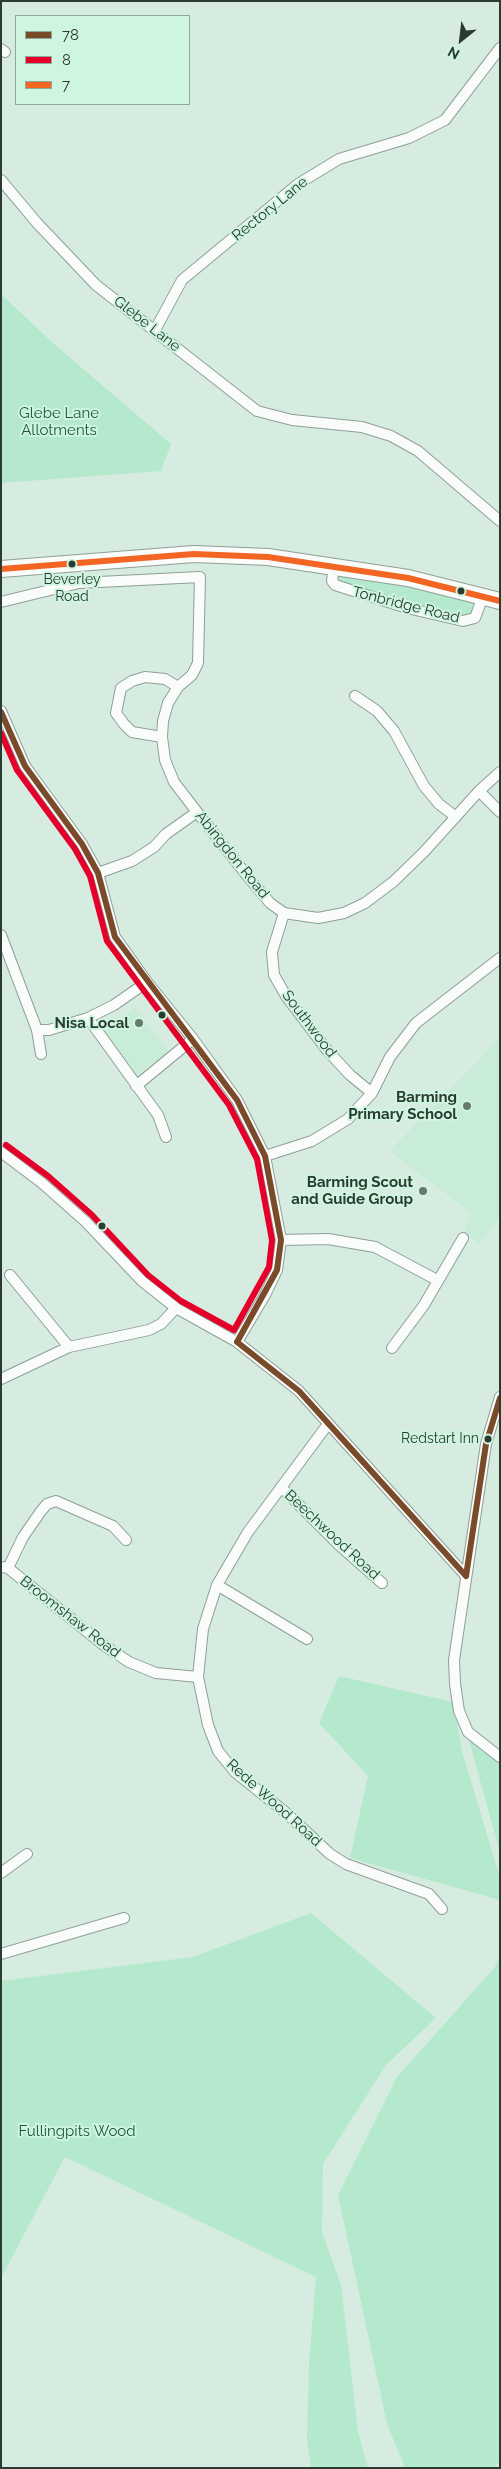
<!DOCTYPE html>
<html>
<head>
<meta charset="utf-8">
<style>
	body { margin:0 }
	#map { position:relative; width:501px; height:2469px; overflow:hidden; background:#d7ece0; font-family:Raleway,sans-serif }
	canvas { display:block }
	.frame { position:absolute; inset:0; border:2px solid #2b3b32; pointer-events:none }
	.legend { position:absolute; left:15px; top:15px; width:175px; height:90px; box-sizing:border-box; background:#cef5df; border:1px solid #8dab9a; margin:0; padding:6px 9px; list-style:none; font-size:15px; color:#2b3b32 }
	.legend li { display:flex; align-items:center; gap:10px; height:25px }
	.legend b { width:25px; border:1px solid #8dab9a }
	.north { position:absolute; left:436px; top:15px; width:50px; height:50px; -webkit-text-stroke:4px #cef5df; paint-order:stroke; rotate:209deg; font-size:14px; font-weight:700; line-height:20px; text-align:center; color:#2b3b32 }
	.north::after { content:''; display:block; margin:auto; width:18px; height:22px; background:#2b3b32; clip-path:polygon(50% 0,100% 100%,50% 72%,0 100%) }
</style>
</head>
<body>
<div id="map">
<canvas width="501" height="2469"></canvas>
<div class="frame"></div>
<ul class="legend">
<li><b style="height:6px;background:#7a4b2a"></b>78</li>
<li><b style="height:6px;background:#e4002b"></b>8</li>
<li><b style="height:6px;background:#f26522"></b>7</li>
</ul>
<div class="north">N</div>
</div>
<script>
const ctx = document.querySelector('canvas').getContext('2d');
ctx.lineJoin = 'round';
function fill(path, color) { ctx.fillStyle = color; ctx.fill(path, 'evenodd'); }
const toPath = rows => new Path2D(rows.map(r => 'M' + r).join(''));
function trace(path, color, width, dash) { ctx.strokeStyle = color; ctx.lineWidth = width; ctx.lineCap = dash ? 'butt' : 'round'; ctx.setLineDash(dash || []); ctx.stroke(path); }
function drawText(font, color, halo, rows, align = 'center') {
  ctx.font = font + ' Raleway,sans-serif'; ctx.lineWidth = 4; ctx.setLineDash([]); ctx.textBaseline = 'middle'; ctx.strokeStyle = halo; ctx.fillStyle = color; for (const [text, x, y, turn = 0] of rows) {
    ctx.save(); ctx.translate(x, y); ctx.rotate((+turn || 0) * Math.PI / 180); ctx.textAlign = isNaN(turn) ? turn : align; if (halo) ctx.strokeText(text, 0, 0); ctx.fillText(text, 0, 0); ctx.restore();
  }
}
const built = toPath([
	[135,1007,169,1051,136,1076,102,1033],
	[500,1035,500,1218,479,1244,464,1231,471,1216,466,1209,389,1151,478,1061]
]);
const green = toPath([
	[1,294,54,344,171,444,161,471,1,483],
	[339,575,408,586,473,602,474,613,467,618,417,607,341,584,336,580],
	[339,1676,453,1702,462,1751,500,1878,500,1900,350,1858,368,1776,319,1723],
	[469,1740,500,1762,500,1853],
	[311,1913,436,2018,386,2065,323,2164,322,2232,341,2285,358,2431,368,2468,311,2468,307,2439,309,2364,316,2277,65,2157,1,2278,1,1981,193,1957],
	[500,1954,500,2461,494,2468,405,2468,387,2424,338,2195,397,2077,495,1967]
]);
const minor = toPath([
	[1,49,5,52],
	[1,180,37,223,96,285,257,411,292,420,362,427,391,436,418,451,500,521],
	[155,330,182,280,298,184,339,159,409,138,445,120,500,48],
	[334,565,332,581,335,585,407,608,463,621,475,618,483,596],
	[1,602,79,583,200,577,198,663,192,675,178,687,168,703,163,721,162,737,165,760,174,782,197,812,249,878,270,903,284,913,318,918,344,913,365,903,393,882,424,852,479,791,500,772],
	[355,696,377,711,394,731,424,786,439,804,456,817],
	[1,711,25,766,82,844,98,873,115,937,147,982,193,1039,237,1100,265,1156,281,1240,277,1270,265,1295,237,1342],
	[162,737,132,732,124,724,116,713,121,688,132,681,145,677,165,679,178,687],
	[479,791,500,812],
	[98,873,132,861,154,847,166,834,197,812],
	[284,913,272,952,274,975,286,996,327,1050,350,1075,372,1093],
	[1,935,37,1030,41,1054],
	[88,1018,158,1115,166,1137],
	[37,1030,49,1030,88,1018,114,1005,147,982],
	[136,1086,193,1039],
	[1,1152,42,1183,86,1222,142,1281,176,1308,237,1342,299,1391,466,1576],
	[265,1156,312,1141,348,1119,372,1093,390,1057,416,1023,500,958],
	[281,1240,328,1239,375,1247,437,1280],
	[10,1275,69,1347],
	[392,1348,424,1305,463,1238],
	[1,1379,69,1347,149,1330,161,1324,176,1308],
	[500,1397,486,1444,454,1660,455,1684,459,1711,468,1732,500,1757],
	[328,1424,248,1532,217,1585,203,1629,198,1677,208,1725,218,1751,235,1772,285,1812,330,1854,346,1864,429,1894,442,1909],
	[281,1487,339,1545,382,1583],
	[1,1567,8,1568,105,1646,129,1662,156,1673,198,1677],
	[8,1568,23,1537,41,1511,47,1504,56,1501,113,1526,126,1540],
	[217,1585,307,1639],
	[1,1873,27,1854],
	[1,1954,124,1918]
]);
const primary = toPath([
	[1,569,194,554,268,557,408,578,500,601]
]);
const bus1 = toPath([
	[1,712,25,766,82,844,98,873,115,937,237,1100,265,1156,281,1240,277,1270,237,1342,299,1391,466,1576],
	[466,1576,486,1444,500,1398]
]);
const bus2 = toPath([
	[1,733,17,770,75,849,90,876,107,941,229,1105,257,1159,272,1240,269,1267,234,1330,181,1301,148,1275,92,1215,48,1176,6,1145]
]);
const bus3 = toPath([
	[1,569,194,554,268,557,408,578,500,601]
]);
const markers = [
	[72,564,4.5,"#2b3b32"],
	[461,591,4.5,"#2b3b32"],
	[162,1015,4.5,"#2b3b32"],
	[139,1023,5,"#67796f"],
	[467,1106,5,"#67796f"],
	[423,1191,5,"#67796f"],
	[102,1226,4.5,"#2b3b32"],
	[488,1439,4.5,"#2b3b32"]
];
const busNames = [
	["Beverley",72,580],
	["Road",72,597],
	["Redstart Inn",479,1439,"right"]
];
const streetNames = [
	["Rectory Lane",270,209,-39],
	["Glebe Lane",147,324,38],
	["Tonbridge Road",406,605,14],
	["Abingdon Road",232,855,51],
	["Southwood",309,1024,53],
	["Beechwood Road",332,1535,43],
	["Broomshaw Road",70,1617,38],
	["Rede Wood Road",274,1803,42]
];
const parkNames = [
	["Glebe Lane",59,413],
	["Allotments",59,430],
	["Fullingpits Wood",77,2131]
];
const poiNames = [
	["Nisa Local",129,1023],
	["Barming",457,1097],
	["Primary School",457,1114],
	["Barming Scout",413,1182],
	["and Guide Group",413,1199]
];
fill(built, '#c9ecd8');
fill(green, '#b4e9cd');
trace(minor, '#8f9f96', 12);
trace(primary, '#8f9f96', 18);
trace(minor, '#f9fcfa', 10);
trace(primary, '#f9fcfa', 16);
trace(bus1, '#7a4b2a', 6);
trace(bus2, '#e4002b', 6);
trace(bus3, '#f26522', 6);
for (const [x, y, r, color] of markers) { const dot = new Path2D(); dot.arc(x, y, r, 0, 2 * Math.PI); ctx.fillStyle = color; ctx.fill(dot); trace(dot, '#cef5df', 2); }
drawText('14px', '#2b3b32', '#cef5df', busNames);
drawText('15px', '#2b3b32', '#cef5df', streetNames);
drawText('15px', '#19583c', '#cef5df', parkNames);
drawText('bold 15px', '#2b3b32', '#cef5df', poiNames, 'right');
</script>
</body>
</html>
